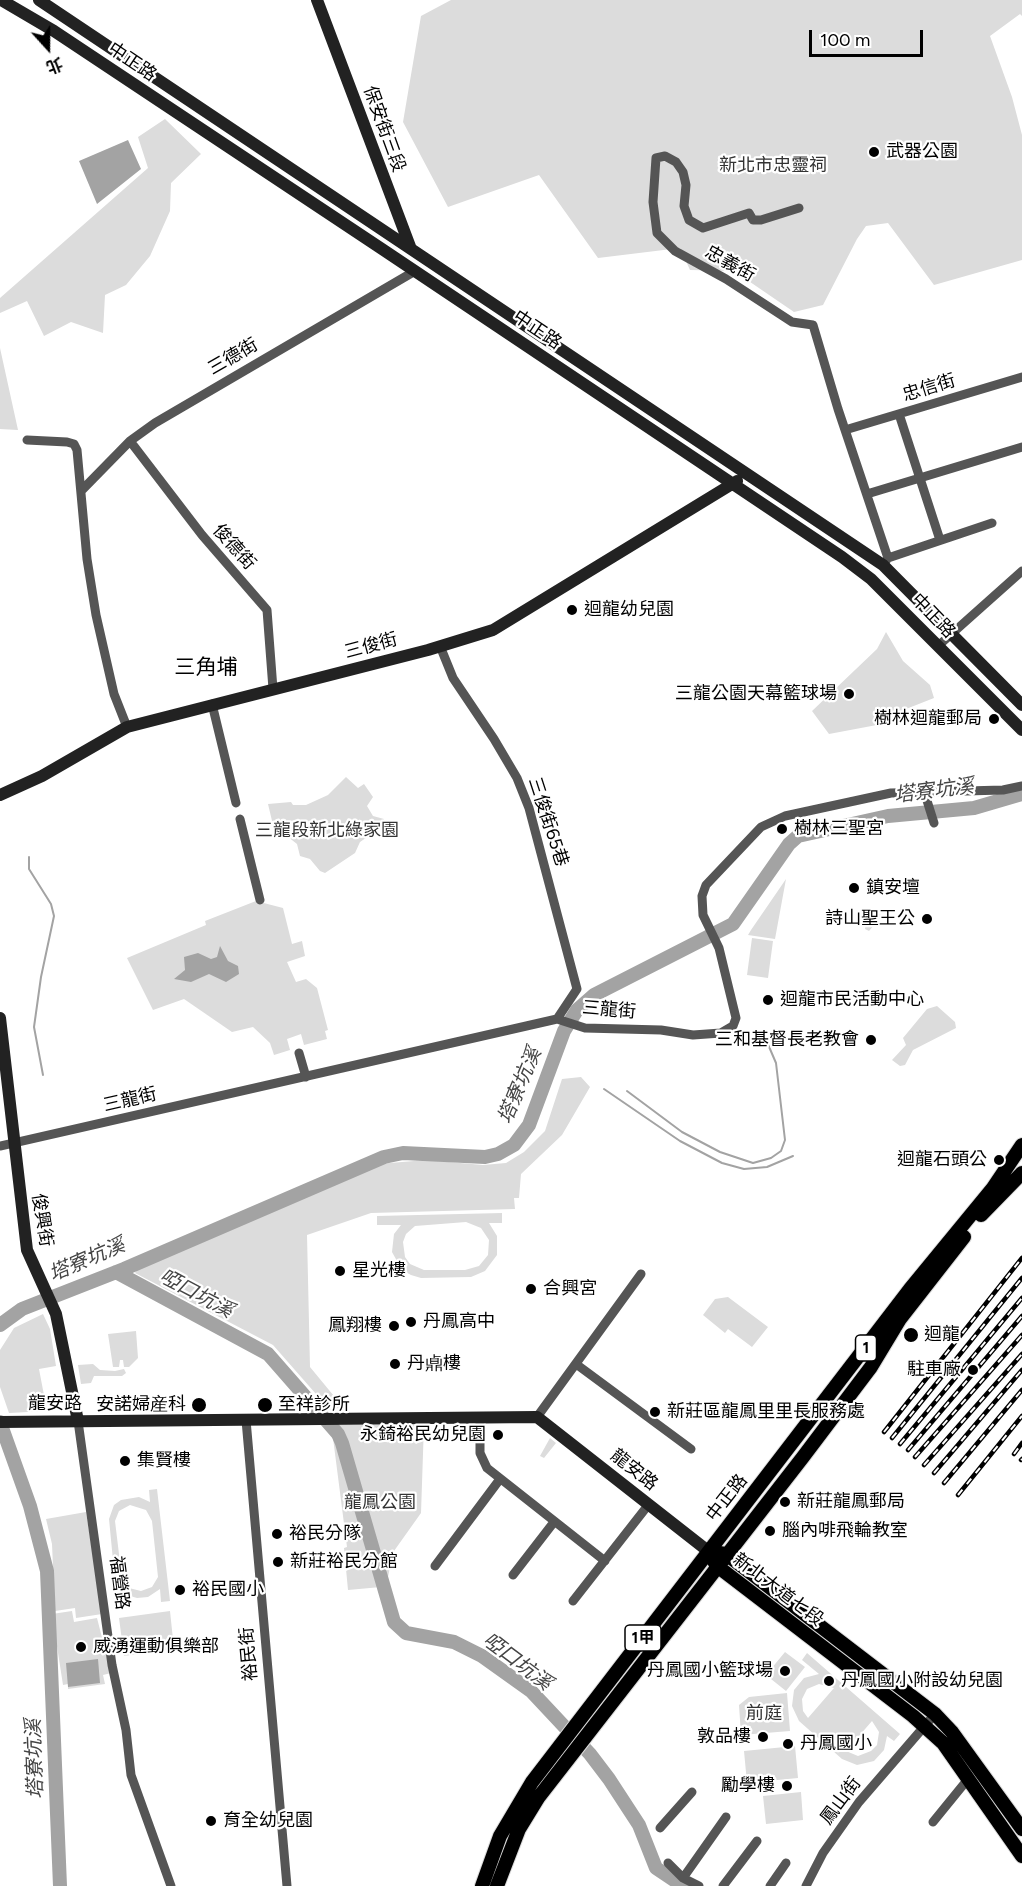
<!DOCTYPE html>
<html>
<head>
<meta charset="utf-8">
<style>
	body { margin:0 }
	#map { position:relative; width:1022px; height:1886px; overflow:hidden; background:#fff; font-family:Figtree,"Noto Sans TC",sans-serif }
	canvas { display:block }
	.north { position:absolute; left:18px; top:18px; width:60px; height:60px; -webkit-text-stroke:4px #fff; paint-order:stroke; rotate:159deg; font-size:16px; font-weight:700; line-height:24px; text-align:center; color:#000 }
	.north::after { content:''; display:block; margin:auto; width:21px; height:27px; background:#000; clip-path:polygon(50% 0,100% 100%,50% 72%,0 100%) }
	.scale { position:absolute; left:809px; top:30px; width:114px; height:27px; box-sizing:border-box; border:3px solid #000; border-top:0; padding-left:8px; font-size:18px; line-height:21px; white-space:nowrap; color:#000; -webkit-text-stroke:4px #fff; paint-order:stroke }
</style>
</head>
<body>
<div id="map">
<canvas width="1022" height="1886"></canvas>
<div class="north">北</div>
<div class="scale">100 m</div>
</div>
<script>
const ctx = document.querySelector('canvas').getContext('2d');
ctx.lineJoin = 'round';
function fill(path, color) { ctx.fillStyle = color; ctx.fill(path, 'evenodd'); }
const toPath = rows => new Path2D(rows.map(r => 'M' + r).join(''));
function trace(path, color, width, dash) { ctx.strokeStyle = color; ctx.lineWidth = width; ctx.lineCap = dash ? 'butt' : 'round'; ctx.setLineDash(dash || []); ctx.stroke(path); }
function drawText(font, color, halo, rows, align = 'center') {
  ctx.font = font + ' Figtree,"Noto Sans TC",sans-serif'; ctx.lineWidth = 4.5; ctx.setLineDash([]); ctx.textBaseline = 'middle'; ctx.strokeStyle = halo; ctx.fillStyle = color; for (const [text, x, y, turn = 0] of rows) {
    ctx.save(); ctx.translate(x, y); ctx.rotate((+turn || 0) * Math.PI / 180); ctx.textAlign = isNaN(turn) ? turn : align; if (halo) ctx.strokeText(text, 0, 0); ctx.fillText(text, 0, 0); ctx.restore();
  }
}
const green = toPath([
	[451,0,1022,0,1022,16,1020,14,990,36,1012,97,1022,135,1022,260,934,285,888,223,866,226,857,239,823,305,794,312,734,271,690,270,680,248,598,258,539,175,448,207,403,122,421,16],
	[165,119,201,154,171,183,170,211,150,256,126,285,105,295,103,333,71,322,44,336,27,301,0,313,0,298,148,168,138,137],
	[0,348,18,430,0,429],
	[886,632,903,661,930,685,934,698,901,711,898,721,829,734,812,711,877,649],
	[346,777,358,788,364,784,373,797,367,806,373,816,384,819,382,827,360,842,355,853,325,873,320,871,310,859,300,856,297,844,273,825,268,804,291,802,293,805,306,805,328,795],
	[786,879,775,939,748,935,751,930],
	[256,901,283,908,292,944,302,941,305,956,287,962,296,982,306,979,317,988,328,1030,325,1031,327,1039,304,1045,301,1034,287,1039,290,1050,274,1055,270,1043,253,1027,232,1032,184,999,153,1010,127,958,206,925,205,921],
	[880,914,881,917,869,931,865,929,867,917],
	[752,938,773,941,768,978,747,975],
	[937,1006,955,1022,956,1028,913,1050,905,1065,900,1066,892,1060,906,1045,903,1038,927,1009],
	[581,1077,590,1087,562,1135,521,1174,519,1198,514,1198,515,1209,371,1213,307,1235,310,1367,343,1407,330,1410,273,1345,135,1273,140,1266,378,1164,426,1160,483,1165,506,1163,524,1152,545,1131,562,1079],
	[502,1213,502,1223,489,1223,497,1236,497,1255,485,1271,471,1277,421,1278,411,1275,402,1270,392,1252,394,1234,401,1225,377,1225,377,1216],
	[466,1222,481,1228,489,1240,488,1255,479,1266,465,1270,424,1270,410,1264,405,1257,403,1242,406,1234,415,1226],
	[728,1297,768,1327,752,1347,728,1329,725,1333,703,1315,715,1299],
	[43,1314,50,1329,56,1366,39,1369,47,1411,9,1413,0,1387,0,1350,14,1328],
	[136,1331,138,1358,129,1367,124,1367,123,1360,120,1360,119,1367,113,1367,108,1334],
	[93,1364,100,1370,115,1371,124,1369,126,1373,122,1376,94,1376,91,1383,81,1384,78,1365],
	[424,1424,421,1513,394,1551,397,1565,390,1567,388,1577,381,1587,348,1590,344,1548,347,1547,333,1438,338,1442,347,1476,355,1473,345,1437,337,1425],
	[550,1438,556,1443,544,1458,540,1456],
	[157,1489,170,1601,161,1602,160,1589,148,1597,137,1598,123,1594,118,1588,115,1581,109,1519,114,1505,121,1500,139,1497,150,1502,149,1490],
	[130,1505,146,1510,152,1521,158,1577,152,1587,141,1591,129,1588,122,1579,115,1521,119,1511],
	[86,1512,102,1614,76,1618,75,1608,55,1611,52,1544,46,1519],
	[72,1611,74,1622,97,1618,111,1673,103,1675,105,1684,68,1689,68,1684,63,1685,52,1614],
	[170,1611,174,1649,124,1656,119,1618],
	[785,1652,805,1667,786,1691,766,1675],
	[807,1653,900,1734,894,1741,887,1736,884,1750,874,1761,857,1765,842,1759,799,1721,792,1706,794,1690,804,1678,819,1674,802,1660],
	[819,1684,834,1688,808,1718,803,1711,802,1699,807,1689],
	[872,1721,879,1732,877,1745,871,1751,858,1756,846,1751],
	[787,1693,790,1731,741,1735,739,1705,749,1697],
	[795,1746,798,1778,747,1783,744,1751],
	[801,1792,803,1820,766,1824,763,1796]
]);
const water = toPath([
	[128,140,141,169,97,204,79,161],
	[220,946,228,961,238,966,239,974,226,982,209,974,191,982,174,979,185,970,184,957,198,953,211,959,217,957],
	[98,1659,100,1683,68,1687,66,1663]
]);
const stream = toPath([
	[29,857,29,869,51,904,54,916,41,977,34,1027,43,1075],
	[604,1089,680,1141,722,1163,744,1169,767,1167,793,1156],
	[627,1091,682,1132,720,1152,753,1163,771,1158,781,1151,785,1140,776,1063,767,1042]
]);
const river = toPath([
	[116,1272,268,1354,338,1434,342,1443,394,1622,406,1633,454,1642,482,1656,531,1691,590,1754,609,1779,639,1825,656,1868,683,1886],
	[0,1325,22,1309,124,1269,384,1157,403,1153,485,1157,498,1154,514,1145,529,1125,564,1031,577,1010,594,995,733,924,789,844,798,836,888,816,974,808,1022,794],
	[0,1422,30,1506,47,1571,60,1886]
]);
const street = toPath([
	[799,208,761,220,753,220,749,213,703,228,689,220,684,206,686,185,683,172,676,162,665,156,656,158,653,202,657,233,675,251,726,279,792,322,813,325,838,409,888,558,883,565],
	[899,414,940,540],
	[845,430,1022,377],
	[27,440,67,442,74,444,77,450,87,559,96,615,114,694,127,727],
	[130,441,202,535,267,610,273,689],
	[82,490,130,441,155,423,415,271],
	[867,494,1022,447],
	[888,558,992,523],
	[440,646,453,678,494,739,517,778,529,808,577,989,557,1019],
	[938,646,1022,571],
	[212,704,236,803],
	[924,791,934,823],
	[240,819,260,900],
	[299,1053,306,1077],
	[0,1146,557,1019,585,1028,661,1030,693,1035,721,1033,733,1026,736,1018,719,948,703,915,702,896,706,885,761,827,785,816,891,793,1003,790,1022,786],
	[576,1364,691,1449],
	[480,1417,480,1453,487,1468,605,1561],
	[537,1417,641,1274],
	[246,1420,287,1886],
	[78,1421,112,1665,126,1730,131,1775,171,1886],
	[435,1566,500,1479],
	[513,1575,554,1522],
	[573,1601,649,1504],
	[933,1822,968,1779],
	[660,1828,692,1792],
	[668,1863,683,1878,699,1886],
	[683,1878,726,1817],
	[723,1886,757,1841],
	[770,1886,786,1863],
	[806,1886,823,1853,859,1802,935,1714]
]);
const secondary = toPath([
	[1,0,54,31,382,249,842,557,871,579,1022,730],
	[39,0,883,565,1022,705],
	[317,0,411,249],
	[0,795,42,776,127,727,428,650,493,630,737,481],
	[0,1018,27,1250,56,1314,78,1421],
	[0,1422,537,1417,708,1551]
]);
const primary = toPath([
	[981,1215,1022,1173],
	[719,1553,726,1554,935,1714,952,1732,1022,1829],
	[712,1558,717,1566,913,1716,943,1743,1022,1856],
	[482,1886,500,1836,532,1782,910,1289,993,1188,1022,1145],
	[497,1886,519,1829,538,1798,803,1457,871,1367,900,1319,964,1237]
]);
const rail = toPath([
	[884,1432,1022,1258],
	[892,1438,1022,1278],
	[900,1444,1022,1298],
	[908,1450,1022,1316],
	[1014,1454,1022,1443],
	[915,1457,1022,1335],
	[1021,1460,1022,1459],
	[924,1465,1022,1354],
	[934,1473,1022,1370],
	[944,1483,1022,1390],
	[958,1495,1022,1416]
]);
const markers = [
	[874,152,6,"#000"],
	[572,610,6,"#000"],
	[849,694,6,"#000"],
	[994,719,6,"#000"],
	[782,829,6,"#000"],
	[854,888,6,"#000"],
	[927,919,6,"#000"],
	[768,1000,6,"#000"],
	[871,1040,6,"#000"],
	[999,1160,6,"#000"],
	[340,1271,6,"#000"],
	[531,1289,6,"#000"],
	[411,1322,6,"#000"],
	[394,1326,6,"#000"],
	[911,1335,8,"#000"],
	[395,1364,6,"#000"],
	[973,1370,6,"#000"],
	[199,1405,8,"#000"],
	[265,1405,8,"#000"],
	[655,1412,6,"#000"],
	[498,1435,6,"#000"],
	[125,1461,6,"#000"],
	[785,1502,6,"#000"],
	[770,1531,6,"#000"],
	[277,1534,6,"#000"],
	[278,1562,6,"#000"],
	[180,1590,6,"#000"],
	[81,1647,6,"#000"],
	[785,1671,6,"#000"],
	[829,1681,6,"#000"],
	[763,1737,6,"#000"],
	[788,1744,6,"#000"],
	[787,1786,6,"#000"],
	[211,1821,6,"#000"]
];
const shields = [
	[866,1348,21],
	[643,1638,36]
];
const shieldNames = [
	["1",866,1348],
	["1甲",643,1638]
];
const streetNames = [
	["中正路",132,62,34],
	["保安街三段",384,129,70],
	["忠義街",730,264,29],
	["中正路",537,330,34],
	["三德街",233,357,-30],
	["忠信街",929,388,-17],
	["俊德街",234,547,48],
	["中正路",933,616,46],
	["三俊街",371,646,-15],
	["三俊街65巷",548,822,72],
	["三龍街",609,1010,5],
	["三龍街",130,1100,-13],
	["俊興街",42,1220,81],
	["龍安路",55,1404],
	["龍安路",634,1470,38],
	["中正路",727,1498,-52],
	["福營路",119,1583,83],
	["新北大道七段",778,1590,37],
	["裕民街",249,1654,-95],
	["鳳山街",841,1801,-53]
];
const poiNames = [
	["武器公園",886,152],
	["迴龍幼兒園",584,610],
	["三龍公園天幕籃球場",837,694,"right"],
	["樹林迴龍郵局",982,719,"right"],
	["樹林三聖宮",794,829],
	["鎮安壇",866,888],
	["詩山聖王公",915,919,"right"],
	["迴龍市民活動中心",780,1000],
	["三和基督長老教會",859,1040,"right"],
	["迴龍石頭公",987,1160,"right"],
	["星光樓",352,1271],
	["合興宮",543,1289],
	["丹鳳高中",423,1322],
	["鳳翔樓",382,1326,"right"],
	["迴龍",924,1335],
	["丹鼑樓",407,1364],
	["駐車廠",961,1370,"right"],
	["安諾婦産科",186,1405,"right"],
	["至祥診所",278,1405],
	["新莊區龍鳳里里長服務處",667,1412],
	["永錡裕民幼兒園",486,1435,"right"],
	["集賢樓",137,1461],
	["新莊龍鳳郵局",797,1502],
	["腦內啡飛輪教室",782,1531],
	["裕民分隊",289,1534],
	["新莊裕民分館",290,1562],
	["裕民國小",192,1590],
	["威湧運動俱樂部",93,1647],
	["丹鳳國小籃球場",773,1671,"right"],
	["丹鳳國小附設幼兒園",841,1681],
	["敦品樓",751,1737,"right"],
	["丹鳳國小",800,1744],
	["勵學樓",775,1786,"right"],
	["育全幼兒園",223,1821]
];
const parkNames = [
	["新北市忠靈祠",773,166],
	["三龍段新北綠家園",327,831],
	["龍鳳公園",380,1503],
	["前庭",764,1714]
];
const waterNames = [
	["塔寮坑溪",934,791,-7],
	["塔寮坑溪",520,1086,-67],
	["塔寮坑溪",87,1260,-23],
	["啞口坑溪",196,1294,28],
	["啞口坑溪",517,1662,37],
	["塔寮坑溪",35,1759,-92]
];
const quarterNames = [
	["三角埔",206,668]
];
fill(green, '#dcdcdc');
fill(water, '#a3a3a3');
trace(stream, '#a3a3a3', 2);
trace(river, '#a3a3a3', 14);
trace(primary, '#dbdbdb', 16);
trace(street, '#555', 9);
trace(secondary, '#222', 12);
trace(primary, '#000', 14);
trace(rail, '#000', 4.5);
trace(rail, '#fff', 2, [7]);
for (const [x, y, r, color] of markers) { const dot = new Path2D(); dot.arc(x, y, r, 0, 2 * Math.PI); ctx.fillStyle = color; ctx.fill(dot); trace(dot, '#fff', 2); }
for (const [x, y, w] of shields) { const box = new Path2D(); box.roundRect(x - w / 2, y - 13, w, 26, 4.5); ctx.fillStyle = '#fff'; ctx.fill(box); trace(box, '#000', 1.5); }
drawText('bold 16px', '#000', null, shieldNames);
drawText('18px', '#000', '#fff', streetNames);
drawText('18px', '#000', '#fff', poiNames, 'left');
drawText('18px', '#333', '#fff', parkNames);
drawText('italic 20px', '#444', '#fff', waterNames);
drawText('21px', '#000', '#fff', quarterNames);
</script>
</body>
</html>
